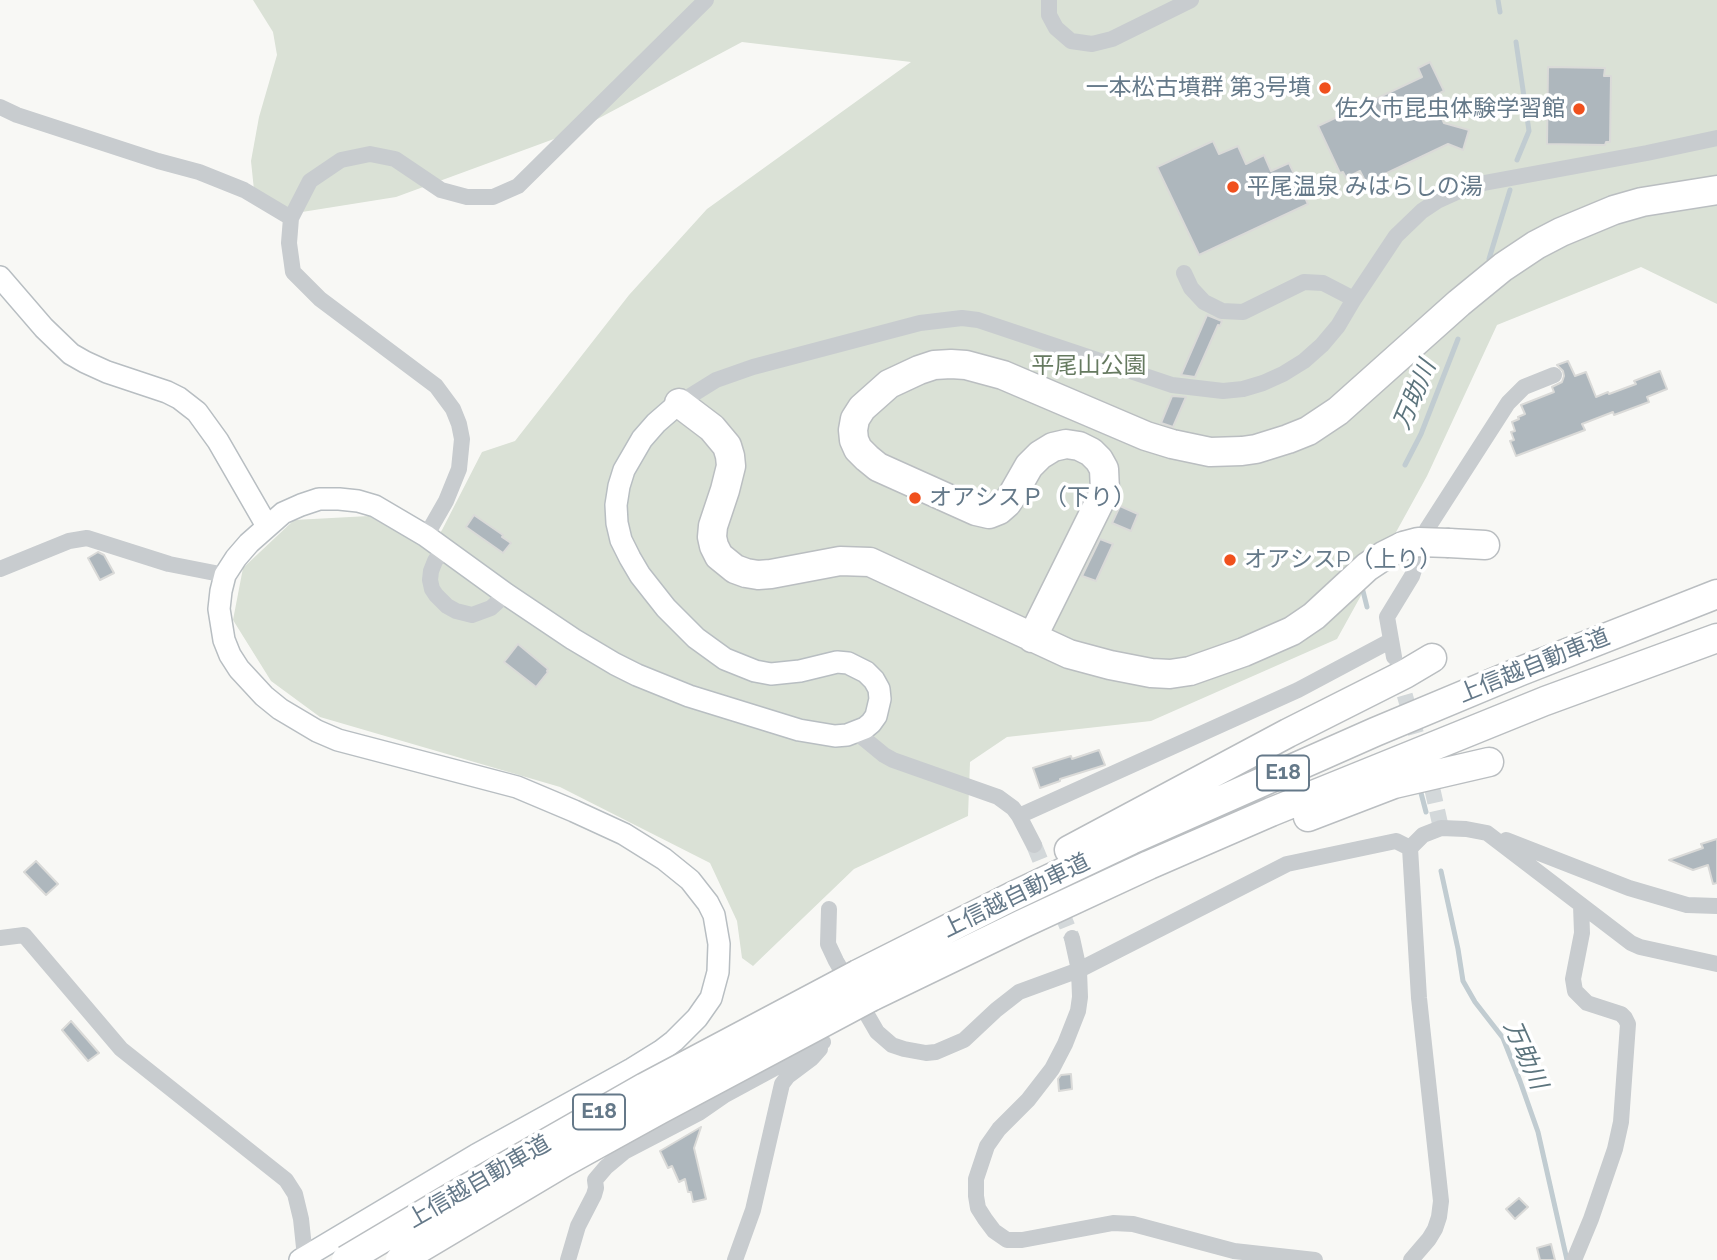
<!DOCTYPE html>
<html>
<head>
<meta charset="utf-8">
<style>
	body { margin:0 }
	canvas { display:block; background:#f8f8f5 }
</style>
</head>
<body>
<canvas width="1717" height="1260"></canvas>
<script>
const ctx = document.querySelector('canvas').getContext('2d');
ctx.lineJoin = 'round';
function fill(path, color) { ctx.fillStyle = color; ctx.fill(path, 'evenodd'); }
const toPath = rows => new Path2D(rows.map(r => 'M' + r).join(''));
function trace(path, color, width, dash) { ctx.strokeStyle = color; ctx.lineWidth = width; ctx.lineCap = dash ? 'butt' : 'round'; ctx.setLineDash(dash || []); ctx.stroke(path); }
function drawText(font, color, halo, rows, align = 'center') {
  ctx.font = font + ' Raleway,"Noto Sans JP",sans-serif'; ctx.lineWidth = 7; ctx.setLineDash([]); ctx.textBaseline = 'middle'; ctx.strokeStyle = halo; ctx.fillStyle = color; for (const [text, x, y, turn = 0] of rows) {
    ctx.save(); ctx.translate(x, y); ctx.rotate((+turn || 0) * Math.PI / 180); ctx.textAlign = isNaN(turn) ? turn : align; if (halo) ctx.strokeText(text, 0, 0); ctx.fillText(text, 0, 0); ctx.restore();
  }
}
const green = toPath([
	[253,0,1717,0,1717,304,1641,267,1497,325,1427,476,1337,639,1151,721,1007,737,970,762,968,816,854,869,753,966,742,958,737,921,710,863,560,787,320,717,271,681,233,620,243,568,294,520,369,516,429,550,442,530,482,452,515,441,629,295,707,209,911,62,742,42,573,132,396,197,302,212,274,205,254,190,251,161,259,117,277,55,273,32]
]);
const stream = toPath([
	[1498,0,1500,12],
	[1516,42,1529,131,1517,160],
	[1489,259,1510,190],
	[1405,465,1421,434,1458,339],
	[1363,591,1367,607],
	[1421,793,1426,812],
	[1441,871,1458,949,1463,981,1475,1002,1503,1038,1520,1081,1538,1132,1567,1260]
]);
const building = toPath([
	[1430,62,1444,91,1432,97,1444,123,1469,130,1463,150,1448,144,1366,183,1360,171,1346,178,1343,172,1340,173,1318,126,1422,77,1418,68,1430,62],
	[1548,67,1605,68,1604,76,1611,76,1610,142,1606,142,1605,145,1547,144,1548,67],
	[1213,141,1219,154,1238,146,1246,164,1264,155,1271,171,1289,163,1308,204,1199,255,1157,167,1213,141],
	[1207,315,1222,321,1220,326,1218,325,1195,377,1181,375,1207,315],
	[1568,361,1575,376,1586,372,1596,397,1608,392,1609,394,1636,384,1634,381,1660,371,1667,389,1647,397,1649,402,1614,415,1613,412,1582,424,1585,430,1516,456,1510,441,1514,440,1511,432,1515,431,1512,422,1519,419,1518,417,1525,414,1521,405,1554,392,1552,387,1562,382,1564,376,1563,371,1557,365,1568,361],
	[1172,396,1186,397,1173,427,1161,423,1172,396],
	[1120,506,1138,514,1131,531,1112,523,1120,506],
	[474,515,503,535,502,537,511,543,503,553,466,527,474,515],
	[1100,539,1113,544,1096,581,1082,576,1100,539],
	[98,552,104,555,114,573,100,580,88,558,98,552],
	[518,644,548,669,547,671,548,672,536,687,504,662,518,644],
	[1099,750,1105,765,1060,779,1060,781,1040,788,1033,768,1071,756,1072,759,1099,750],
	[1717,839,1717,883,1713,884,1708,865,1693,870,1669,860,1703,848,1701,844,1717,839],
	[36,861,58,884,46,895,24,872,36,861],
	[71,1021,99,1053,88,1061,62,1030,71,1021],
	[1071,1074,1072,1089,1059,1091,1058,1079,1061,1075,1071,1074],
	[701,1127,694,1148,706,1199,693,1202,691,1192,688,1192,685,1179,679,1182,672,1166,668,1168,660,1151,701,1127],
	[1519,1198,1528,1207,1515,1219,1506,1209,1519,1198],
	[1551,1244,1555,1260,1540,1260,1537,1248,1551,1244]
]);
const streetTunnel = toPath([
	[1398,672,1433,792,1441,828],
	[1034,845,1072,938]
]);
const street = toPath([
	[1049,0,1049,15,1056,28,1071,41,1092,44,1112,39,1191,0],
	[0,107,17,115,158,161,199,172,244,190,291,218],
	[1184,273,1191,288,1204,302,1222,311,1243,312,1304,282,1323,283,1354,299],
	[679,403,716,380,753,367,920,323,962,318,978,320,1172,385,1223,391,1243,389,1263,383,1283,374,1304,361,1322,345,1338,326,1354,299,1396,236,1422,211,1437,201,1468,187,1484,183,1647,153,1717,138],
	[426,536,446,501,459,469,462,439,459,424,453,409,436,386,320,299,293,272,289,243,291,218,310,181,341,160,370,154,395,159,441,190,467,197,493,197,518,186,706,0],
	[443,549,435,561,431,571,430,580,432,589,436,595,447,606,456,611,472,615,491,608,506,594],
	[0,569,69,541,87,538,169,564,225,575],
	[1394,657,1387,617,1412,576,1427,529,1508,403,1524,387,1554,375],
	[856,732,884,755,893,760,998,797,1013,808,1019,816,1034,845],
	[1019,816,1298,690,1390,641],
	[1506,840,1629,888,1687,905,1717,906],
	[829,909,828,944,836,961,877,1032,892,1045,904,1049,926,1053,936,1052,964,1040,996,1010,1019,992,1079,970,1287,864,1396,841,1410,848],
	[0,938,24,935,121,1049,286,1180,295,1194,301,1219,305,1257,306,1260],
	[1072,938,1079,970,1080,997,1078,1011,1065,1044,1052,1069,1028,1100,999,1129,987,1146,976,1179,976,1196,978,1208,985,1219,994,1231,1007,1240,1022,1240,1113,1223,1133,1224,1234,1251,1315,1260],
	[568,1260,578,1226,594,1195,596,1188,595,1180,606,1167,624,1152,699,1113,725,1095,823,1042],
	[735,1260,753,1210,782,1084,788,1076,812,1058,820,1049],
	[1411,1260,1429,1239,1435,1229,1439,1217,1441,1201,1419,998,1410,848,1423,835,1441,828,1466,829,1487,833,1631,943,1640,947,1717,964],
	[1574,1260,1591,1219,1615,1149,1621,1122,1628,1024,1625,1018,1621,1014,1587,1003,1575,991,1573,979,1582,933,1581,905]
]);
const secondary = toPath([
	[0,277,44,328,71,354,85,362,107,372,167,392,179,398,197,412,218,441,267,526],
	[300,1260,476,1155,632,1069,661,1051,674,1041,697,1018,711,998,718,972,719,944,714,915,708,903,690,880,664,859,624,834,574,811,517,787,338,740,317,731,280,709,264,696,239,669,230,655,224,640,219,609,221,591,225,575,236,558,249,543,283,513,301,505,319,499,339,499,358,501,375,506,426,536,506,594,573,639,615,664,637,675,689,696,799,730,835,736,847,735,865,728,871,723,876,716,880,699,879,689,874,680,866,672,848,663,837,662,800,671,771,674,755,671,725,659,696,638,666,608,640,575,630,558,621,540,617,523,616,505,619,486,624,470,642,439,656,423,679,403]
]);
const highway = toPath([
	[679,403,712,428,727,446,730,456,731,466,725,490,713,526,712,537,714,546,719,556,735,569,746,573,758,575,771,574,840,561,870,562,1069,654,1110,665,1151,673,1170,674,1190,671,1244,652,1292,631,1314,616,1367,567,1385,555,1403,546],
	[1449,543,1485,545],
	[1032,638,1105,491,1104,469,1099,460,1091,452,1079,446,1066,444,1053,447,1040,455,1029,466,1013,494,1007,503,999,510,989,514,976,511,878,467,867,458,858,449,854,440,853,430,855,419,862,408,889,384,919,370,934,365,951,364,966,365,1003,375,1146,436,1172,444,1210,452,1242,451,1256,449,1288,439,1308,431,1338,411,1459,303,1503,267,1536,245,1561,232,1614,210,1642,202,1717,190],
	[1308,817,1394,784,1489,762],
	[1069,850,1288,733,1405,674,1432,658],
	[858,974,1011,897,1131,840,1375,732,1521,671,1717,594],
	[871,997,1022,924,1149,865,1271,812,1545,701,1717,638]
]);
const highwayBridge = toPath([
	[1403,546,1418,542,1449,543],
	[346,1260,452,1197,645,1087,858,974],
	[400,1260,563,1163,659,1110,871,997]
]);
const markers = [
	[1325,88,7,"#f0501d"],
	[1579,109,7,"#f0501d"],
	[1233,187,7,"#f0501d"],
	[915,498,7,"#f0501d"],
	[1230,560,7,"#f0501d"]
];
const shields = [
	[1283,773,52],
	[599,1112,52]
];
const shieldNames = [
	["E18",1283,773],
	["E18",599,1112]
];
const poiNames = [
	["一本松古墳群 第3号墳",1311,88,"right"],
	["佐久市昆虫体験学習館",1565,109,"right"],
	["平尾温泉 みはらしの湯",1247,187],
	["オアシスＰ（下り）",929,498],
	["オアシスP（上り）",1244,560]
];
const parkNames = [
	["平尾山公園",1089,366]
];
const streetNames = [
	["上信越自動車道",1534,666,-22],
	["上信越自動車道",1016,896,-26],
	["上信越自動車道",479,1182,-30]
];
const waterNames = [
	["万助川",1415,395,-67],
	["万助川",1525,1055,66]
];
fill(green, '#dae1d6');
trace(stream, '#c1ccd1', 5);
fill(building, '#aeb7bd');
trace(building, '#dadad8', 2);
trace(streetTunnel, '#d3d8da', 16, [16, 8]);
trace(secondary, '#b8bec2', 24);
trace(highway, '#babec1', 31);
trace(street, '#c8cccf', 16);
trace(secondary, '#fff', 21);
trace(highway, '#fff', 28);
trace(highwayBridge, '#babec1', 31, []);
trace(highwayBridge, '#fff', 28);
for (const [x, y, r, color] of markers) { const dot = new Path2D(); dot.arc(x, y, r, 0, 2 * Math.PI); ctx.fillStyle = color; ctx.fill(dot); trace(dot, '#fff', 2.5); }
for (const [x, y, w] of shields) { const box = new Path2D(); box.roundRect(x - w / 2, y - 17.5, w, 35, 5); ctx.fillStyle = '#fff'; ctx.fill(box); trace(box, '#657989', 2); }
drawText('bold 21px', '#657989', null, shieldNames);
drawText('23px', '#657989', '#fff', poiNames, 'left');
drawText('23px', '#667a60', '#fff', parkNames);
drawText('23px', '#657989', '#fff', streetNames);
drawText('italic 24px', '#5c747d', '#fff', waterNames);
</script>
</body>
</html>
